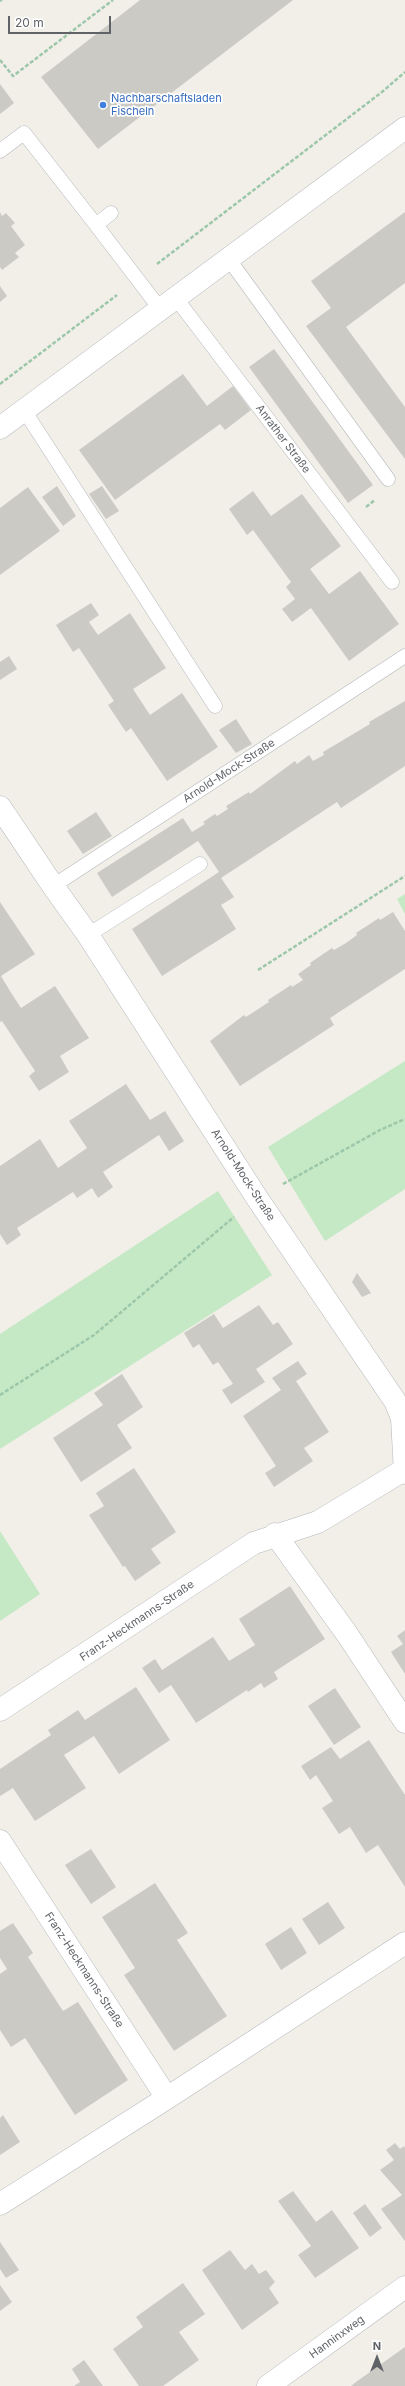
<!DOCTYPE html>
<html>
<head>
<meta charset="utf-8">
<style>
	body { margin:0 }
	#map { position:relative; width:405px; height:2386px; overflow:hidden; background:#f1efe8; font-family:Inter,sans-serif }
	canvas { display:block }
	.north { position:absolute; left:357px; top:2338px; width:40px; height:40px; -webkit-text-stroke:3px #fff; paint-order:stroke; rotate:0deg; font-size:11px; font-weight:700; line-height:16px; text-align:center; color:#5f6368 }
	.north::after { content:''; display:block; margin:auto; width:14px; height:18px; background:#5f6368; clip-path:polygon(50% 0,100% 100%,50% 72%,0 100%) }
	.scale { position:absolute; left:8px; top:16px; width:103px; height:18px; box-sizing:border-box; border:2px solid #5f6368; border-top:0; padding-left:5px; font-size:12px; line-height:14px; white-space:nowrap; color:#5f6368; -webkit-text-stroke:3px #fff; paint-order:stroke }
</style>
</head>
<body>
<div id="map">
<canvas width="405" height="2386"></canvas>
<div class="north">N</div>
<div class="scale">20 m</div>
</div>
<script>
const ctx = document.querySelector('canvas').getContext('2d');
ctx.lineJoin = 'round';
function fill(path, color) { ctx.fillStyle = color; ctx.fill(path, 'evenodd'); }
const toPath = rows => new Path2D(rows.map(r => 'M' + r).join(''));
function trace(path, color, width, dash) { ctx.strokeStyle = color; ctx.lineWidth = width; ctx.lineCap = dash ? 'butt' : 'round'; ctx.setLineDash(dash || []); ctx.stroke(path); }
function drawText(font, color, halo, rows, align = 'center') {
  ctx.font = font + ' Inter,sans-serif'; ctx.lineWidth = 3.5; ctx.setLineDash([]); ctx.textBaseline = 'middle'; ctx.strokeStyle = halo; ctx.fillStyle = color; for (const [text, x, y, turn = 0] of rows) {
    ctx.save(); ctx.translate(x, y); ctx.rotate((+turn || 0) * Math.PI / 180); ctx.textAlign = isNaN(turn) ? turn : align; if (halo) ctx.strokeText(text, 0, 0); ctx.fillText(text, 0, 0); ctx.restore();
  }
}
const green = toPath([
	[405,894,405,914,397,899],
	[405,1061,405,1189,325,1241,268,1147],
	[218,1191,272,1275,0,1449,0,1334],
	[0,1531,40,1594,0,1621]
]);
const building = toPath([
	[140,0,293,0,98,149,41,77],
	[0,84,14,103,0,114],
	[0,212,2,216,6,213,15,223,11,226,25,245,15,253,19,257,2,270,0,267],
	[405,212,405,283,346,327,405,407,405,459,306,326,331,308,311,281],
	[0,286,7,296,0,302],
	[274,349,373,485,348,503,249,367],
	[183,374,207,406,233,386,251,410,225,430,220,424,115,500,79,450],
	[57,486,76,516,63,526,42,497],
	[102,486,119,511,106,519,89,494],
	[28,487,60,531,0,575,0,508],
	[253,491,271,516,302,494,341,546,310,569,329,594,360,571,399,624,349,661,311,608,292,622,282,609,295,599,286,587,291,582,253,530,247,535,229,509],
	[91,603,99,615,89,622,98,635,130,613,166,668,133,689,150,715,182,693,218,747,167,781,131,728,126,732,108,705,114,701,79,648,73,652,56,625],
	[9,656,17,669,0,680,0,662],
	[405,701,405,766,341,808,337,802,221,878,234,897,221,905,236,929,162,976,132,929,219,872,198,841,112,897,97,873,183,818,192,832,205,824,203,822,215,814,217,816,228,809,226,806,249,792,250,794,295,761,297,764,309,755,313,761,324,755,323,752,370,724,369,722],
	[236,719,252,744,236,753,219,730],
	[96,812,112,836,83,854,67,831],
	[0,902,35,954,1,976,10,991,21,1008,55,986,89,1038,60,1056,69,1072,39,1091,29,1076,35,1071,2,1021,0,1022],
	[393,912,405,931,405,969,330,1018,334,1025,240,1086,210,1041,244,1015,246,1017,269,1002,268,1000,291,985,292,987,303,980,298,974,311,965,310,963,332,948,334,950,346,943,357,935,356,933,379,918,380,920],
	[126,1084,150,1120,165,1111,184,1141,169,1151,159,1135,103,1172,113,1187,98,1198,92,1188,77,1198,73,1192,17,1228,21,1235,7,1245,0,1234,0,1166,40,1139,58,1168,87,1148,69,1121],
	[357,1273,371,1293,362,1297,352,1282],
	[259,1305,273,1325,278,1322,293,1344,256,1369,265,1382,231,1404,222,1390,233,1384,218,1362,213,1365,199,1344,193,1348,184,1333,214,1314,223,1328],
	[298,1361,307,1374,296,1381,329,1432,304,1448,313,1461,274,1487,265,1473,276,1466,243,1416,281,1390,272,1378],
	[122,1374,143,1407,117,1425,132,1448,81,1482,53,1438,103,1405,94,1393],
	[134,1468,176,1532,151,1549,161,1563,135,1581,125,1566,123,1567,89,1515,104,1506,96,1493],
	[290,1586,325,1639,274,1672,278,1679,264,1688,261,1683,248,1692,247,1690,196,1723,171,1685,159,1693,142,1668,155,1659,162,1670,213,1637,229,1661,255,1645,239,1619],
	[405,1630,405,1674,391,1652,403,1644,397,1636],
	[136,1687,170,1740,119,1774,94,1736,64,1755,86,1788,35,1821,13,1788,0,1796,0,1769,51,1735,48,1730,78,1710,85,1720],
	[335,1688,361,1727,334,1745,308,1706],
	[369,1740,405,1795,405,1887,378,1845,366,1853,350,1827,339,1834,322,1808,333,1801,316,1775,310,1780,301,1766,331,1747,340,1759],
	[91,1849,116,1887,91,1904,65,1865],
	[155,1883,188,1933,177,1940,227,2016,174,2051,124,1975,135,1968,102,1917],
	[328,1902,345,1928,319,1945,302,1919],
	[13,1923,33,1953,28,1957,63,2011,78,2002,128,2080,75,2115,25,2038,11,2047,0,2030,0,1974,7,1969,0,1958,0,1931],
	[291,1927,307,1953,281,1970,265,1944],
	[3,2115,20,2142,0,2155,0,2118],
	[395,2143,400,2149,404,2146,405,2148,405,2241,381,2209,402,2195,380,2170,394,2160,386,2150],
	[293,2191,316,2222,332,2210,359,2248,315,2278,298,2255,311,2246,278,2201],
	[365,2204,382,2228,370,2237,353,2213],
	[0,2242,19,2270,6,2278,0,2269],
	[230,2250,245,2270,252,2264,259,2274,266,2270,275,2282,269,2288,279,2303,242,2330,202,2270],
	[183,2283,205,2314,179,2332,199,2360,163,2386,139,2386,113,2349,143,2327,136,2317],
	[0,2285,12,2302,0,2311],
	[405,2347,405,2386,351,2386,356,2382],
	[84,2360,103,2386,74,2386,80,2382,72,2369]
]);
const path = toPath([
	[0,1,2,0],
	[0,60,13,76,113,0],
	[157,264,382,92,405,72],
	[0,384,117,295],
	[366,507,375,500],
	[258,970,405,876],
	[283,1184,380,1130,405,1119],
	[0,1395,94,1335,234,1217]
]);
const lane = toPath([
	[0,151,24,133,96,225],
	[111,213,96,225,161,310],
	[228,258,388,479],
	[175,297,392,582],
	[24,410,215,706],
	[53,886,405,656],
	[88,935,200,864]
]);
const street = toPath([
	[0,807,53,886,88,935,257,1198,395,1401,402,1418,405,1473],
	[275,1534,347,1634,405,1722],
	[0,1710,254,1543,318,1522,404,1470],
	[0,1841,167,2098],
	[0,2204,167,2098,405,1943],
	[268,2386,405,2287]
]);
const secondary = toPath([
	[0,428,405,128]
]);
const markers = [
	[103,105,4,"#3f7fe0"]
];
const shopNames = [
	["Nachbarschaftsladen",111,99],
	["Fischeln",111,112]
];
const streetNames = [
	["Anrather Straße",283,439,53],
	["Arnold-Mock-Straße",229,771,-33],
	["Arnold-Mock-Straße",243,1175,57],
	["Franz-Heckmanns-Straße",137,1621,-34],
	["Franz-Heckmanns-Straße",84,1970,57],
	["Hanninxweg",337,2337,-36]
];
fill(green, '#c5e8c5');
fill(building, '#cccac5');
trace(lane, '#b5b8bc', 15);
trace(street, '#b5b8bc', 23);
trace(secondary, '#b6babf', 23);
trace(path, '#9cc7a9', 2.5, [4, 2]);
trace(lane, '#fff', 14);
trace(street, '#fff', 22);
trace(secondary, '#fff', 22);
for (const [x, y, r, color] of markers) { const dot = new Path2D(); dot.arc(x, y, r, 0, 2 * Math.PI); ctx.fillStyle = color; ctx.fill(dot); trace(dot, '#fff', 1.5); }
drawText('11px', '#366cbe', '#fff', shopNames, 'left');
drawText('11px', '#5f6368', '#fff', streetNames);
</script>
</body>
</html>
